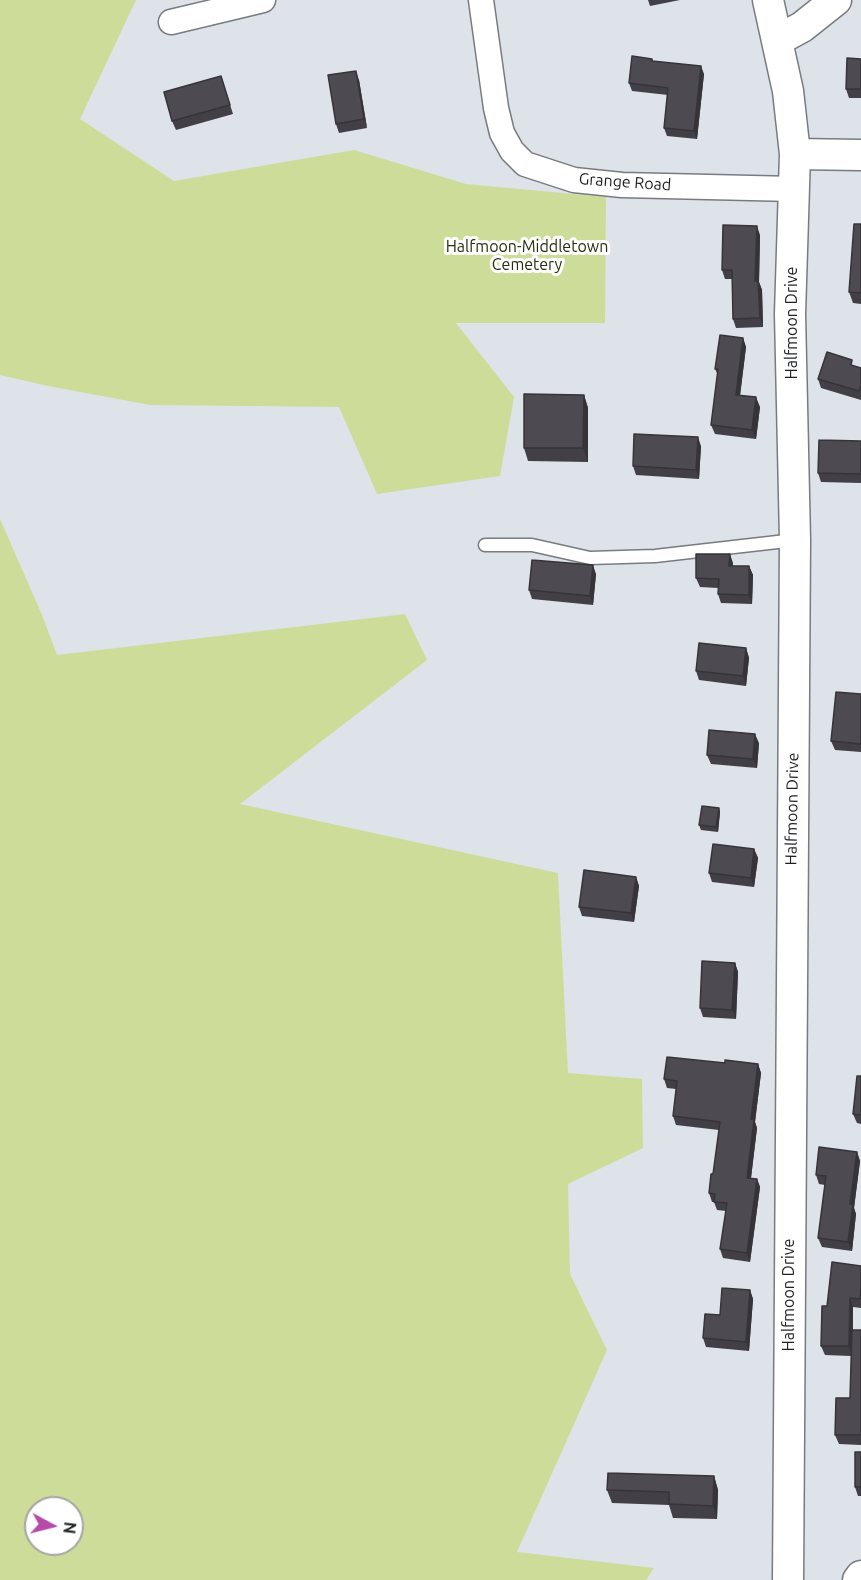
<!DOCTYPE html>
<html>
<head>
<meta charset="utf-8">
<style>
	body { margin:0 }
	#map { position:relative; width:861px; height:1580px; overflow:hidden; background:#dee2e9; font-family:Ubuntu,sans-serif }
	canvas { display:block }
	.north { position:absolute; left:24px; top:1496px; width:60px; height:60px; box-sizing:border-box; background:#fff; border:2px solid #a5a5a6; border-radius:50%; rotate:97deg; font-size:16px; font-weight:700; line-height:24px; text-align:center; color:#1d1f21 }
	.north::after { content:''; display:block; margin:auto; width:21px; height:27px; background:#b64bab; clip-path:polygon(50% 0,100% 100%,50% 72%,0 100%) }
</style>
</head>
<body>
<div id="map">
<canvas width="861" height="1580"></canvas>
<div class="north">N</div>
</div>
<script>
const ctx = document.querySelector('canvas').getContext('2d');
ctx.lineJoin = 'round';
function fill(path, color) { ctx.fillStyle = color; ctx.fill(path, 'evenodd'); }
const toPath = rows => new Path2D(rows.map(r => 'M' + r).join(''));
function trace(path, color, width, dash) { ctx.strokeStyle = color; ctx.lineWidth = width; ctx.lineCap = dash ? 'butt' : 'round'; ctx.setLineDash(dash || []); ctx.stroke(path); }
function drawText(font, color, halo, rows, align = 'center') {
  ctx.font = font + ' Ubuntu,sans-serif'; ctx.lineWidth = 6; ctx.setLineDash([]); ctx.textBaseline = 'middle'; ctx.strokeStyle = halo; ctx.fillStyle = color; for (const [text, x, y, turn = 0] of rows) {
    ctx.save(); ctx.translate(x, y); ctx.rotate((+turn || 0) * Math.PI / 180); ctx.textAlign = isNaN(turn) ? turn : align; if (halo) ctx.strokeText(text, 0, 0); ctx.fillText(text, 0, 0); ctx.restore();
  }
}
const green = toPath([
	[0,0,136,0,80,119,174,181,354,150,466,184,606,197,605,323,456,323,514,397,500,476,377,494,339,407,150,405,48,386,0,375],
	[0,519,42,615,57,655,405,614,427,660,240,804,558,873,568,1073,642,1079,643,1148,568,1184,570,1274,607,1350,517,1552,654,1568,646,1580,0,1580],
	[36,1508,72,1508,72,1544,36,1544]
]);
const service = toPath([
	[485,545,532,545,590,558,655,556,795,540]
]);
const minor = toPath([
	[481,0,496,108,502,133,512,151,525,164,574,180,622,185,794,189],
	[171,22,263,0]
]);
const tertiary = toPath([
	[768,0,788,91,795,154,790,314,795,540,788,1580],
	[778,40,802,27,836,0],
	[795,154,861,155],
	[858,1580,861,1576]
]);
const wall = toPath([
	[648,0,680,0,650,6],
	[652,59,653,61,704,74,697,139,667,136,664,128,668,95,632,91,629,83],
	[861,59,861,98,849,98,846,89],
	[221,76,233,114,176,130,172,121],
	[359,80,367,128,339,133,336,124],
	[861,224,861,304,853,303,849,292],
	[760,235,759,282,762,290,763,327,736,328,733,319,732,279,725,279,722,270],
	[743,338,746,347,740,395,760,407,756,439,715,434,711,425,718,375,715,369],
	[855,366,861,368,861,400,821,388,818,379],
	[584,395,588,408,588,462,528,461,524,448],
	[861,441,861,483,821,482,818,473],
	[701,446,699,479,636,475,633,466],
	[733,563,733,566,749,566,753,575,752,604,721,603,718,594,718,588,700,587,696,578],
	[596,574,593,605,532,599,529,590],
	[746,648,749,658,746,686,699,680,696,671],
	[861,694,861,752,835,750,831,741],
	[759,743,757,768,711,764,707,755],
	[719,808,720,812,718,832,701,830,699,825],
	[754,849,758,858,754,887,712,882,709,873],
	[636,877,639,886,634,922,582,916,579,907],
	[735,963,738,972,736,1019,703,1017,700,1008],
	[725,1063,758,1064,761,1073,755,1122,757,1128,751,1178,757,1179,760,1187,750,1262,723,1258,720,1249,726,1211,717,1210,714,1202,712,1202,709,1193,713,1174,719,1130,676,1125,673,1116,676,1089,667,1088,664,1079],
	[861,1076,861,1124,857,1123,853,1114],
	[857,1152,860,1161,854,1208,856,1214,852,1251,822,1247,818,1238,825,1185,819,1184,816,1175],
	[861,1266,861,1308,853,1307,853,1330,861,1330,861,1445,839,1444,835,1435,850,1398,851,1356,825,1355,821,1346,827,1306],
	[750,1290,753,1299,749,1351,706,1347,703,1338,720,1315],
	[861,1452,861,1496,858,1496,855,1487],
	[714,1476,718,1490,717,1519,673,1518,669,1505,612,1503,607,1490]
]);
const shadedWall = toPath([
	[701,66,704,74,697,139,694,131],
	[356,71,359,80,367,128,364,119],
	[757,226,760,235,759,282,762,290,763,327,760,318,755,281],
	[743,338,746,347,739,404,736,395],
	[584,395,588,408,588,462,583,448],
	[756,397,760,407,756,439,752,430],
	[698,437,701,446,699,479,696,470],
	[730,554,733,563,733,575,729,566],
	[593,565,596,574,593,605,590,596],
	[749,566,753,575,752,604,749,595],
	[746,648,749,658,746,686,743,676],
	[755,734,759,743,757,768,753,759],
	[719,808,720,812,718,832,716,827],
	[754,849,758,858,754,887,751,878],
	[636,877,639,886,634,922,631,913],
	[735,963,738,972,736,1019,732,1010],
	[758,1064,761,1073,755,1122,757,1128,750,1186,747,1178,751,1119],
	[857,1152,860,1161,854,1208,856,1214,852,1251,848,1242,850,1204],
	[757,1179,760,1187,750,1262,747,1253],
	[750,1290,753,1299,749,1351,746,1342],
	[850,1298,853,1307,852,1356,849,1346],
	[714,1476,718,1490,717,1519,713,1506]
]);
const building = toPath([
	[632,56,652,59,652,61,701,66,694,131,664,128,668,88,629,83,632,56],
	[847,58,861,59,861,89,846,89,847,58],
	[356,71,364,119,336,124,328,75,356,71],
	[221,76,230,105,172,121,164,92,221,76],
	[854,224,861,224,861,293,849,292,854,224],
	[723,225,757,226,755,281,758,281,760,318,733,319,732,270,722,270,723,225],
	[720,335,743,338,736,395,756,397,752,430,711,425,718,369,715,369,720,335],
	[827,352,852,360,851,365,861,368,861,386,859,391,818,379,827,352],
	[524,394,584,395,583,448,524,448,524,394],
	[634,434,698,437,696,470,633,466,634,434],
	[819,440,861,441,861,474,818,473,819,440],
	[696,554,730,554,729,566,749,566,749,595,718,594,719,579,696,578,696,554],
	[532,560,593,565,590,596,529,590,532,560],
	[699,643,746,648,743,676,696,671,699,643],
	[836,692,861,694,861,744,831,741,836,692],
	[709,730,755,734,753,759,707,755,709,730],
	[702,806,719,808,716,827,699,825,702,806],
	[713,844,754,849,751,878,709,873,713,844],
	[584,870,636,877,631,913,579,907,584,870],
	[702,961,735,963,732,1010,700,1008,702,961],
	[667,1057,725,1063,725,1060,758,1064,751,1119,754,1120,747,1178,757,1179,747,1253,720,1249,727,1203,714,1202,715,1194,709,1193,711,1174,713,1174,720,1122,673,1116,677,1081,664,1079,667,1057],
	[857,1076,861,1076,861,1115,853,1114,857,1076],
	[819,1147,857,1152,850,1204,853,1205,848,1242,818,1238,826,1176,816,1175,819,1147],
	[832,1262,861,1266,861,1288,860,1299,850,1298,849,1346,821,1346,822,1306,827,1306,832,1262],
	[722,1288,750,1290,746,1342,703,1338,705,1314,720,1315,722,1288],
	[852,1330,861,1330,861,1435,835,1435,836,1398,850,1398,852,1330],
	[855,1452,861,1452,861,1487,855,1487,855,1452],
	[608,1473,714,1476,713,1506,669,1504,669,1492,607,1490,608,1473]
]);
const streetNames = [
	["Grange Road",625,182,4],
	["Halfmoon Drive",792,323,-90],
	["Halfmoon Drive",792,809,-89],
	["Halfmoon Drive",789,1295,-90]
];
const parkNames = [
	["Halfmoon-Middletown",527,247],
	["Cemetery",527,265]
];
fill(green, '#cddd99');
trace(service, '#777b81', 15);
trace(minor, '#777b81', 27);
trace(tertiary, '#777b81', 33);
trace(service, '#fff', 12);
trace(minor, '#fff', 24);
trace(tertiary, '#fff', 30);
fill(wall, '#424046');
fill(shadedWall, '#363439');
fill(building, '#4d4b51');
trace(building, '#363439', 1.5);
drawText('16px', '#1d1f21', '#fff', streetNames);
drawText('16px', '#272d0e', '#fff', parkNames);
</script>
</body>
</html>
